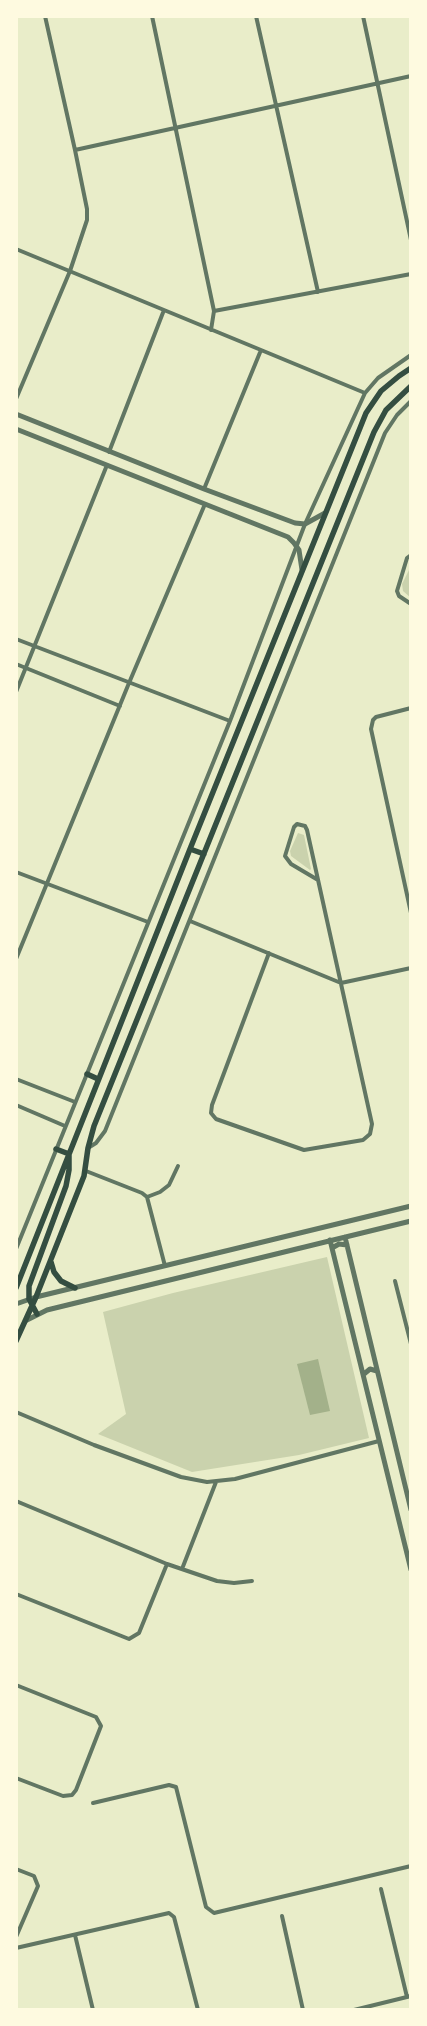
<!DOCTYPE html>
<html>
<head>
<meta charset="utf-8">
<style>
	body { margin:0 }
	#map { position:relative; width:427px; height:2026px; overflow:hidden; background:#e9edc9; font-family:"Fira Sans Condensed",sans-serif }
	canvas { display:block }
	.frame { position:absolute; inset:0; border:18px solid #fefae0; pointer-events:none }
</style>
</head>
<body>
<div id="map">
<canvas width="427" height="2026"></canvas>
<div class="frame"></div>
</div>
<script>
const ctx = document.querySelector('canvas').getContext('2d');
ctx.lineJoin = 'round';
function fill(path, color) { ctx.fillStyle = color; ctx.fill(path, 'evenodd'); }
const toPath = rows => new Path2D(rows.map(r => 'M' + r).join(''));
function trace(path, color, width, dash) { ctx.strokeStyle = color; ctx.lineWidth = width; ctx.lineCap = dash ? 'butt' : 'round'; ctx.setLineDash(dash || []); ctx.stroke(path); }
const green = toPath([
	[411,566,411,598,403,591,402,584],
	[298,833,304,835,311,869,310,870,291,856,290,851],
	[327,1257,369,1438,299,1455,192,1472,98,1434,126,1414,103,1312,173,1293]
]);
const water = toPath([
	[318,1359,330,1411,310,1415,297,1364]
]);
const minor = toPath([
	[152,16,214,311,211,330],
	[256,16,318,292],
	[363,16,411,240],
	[75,150,411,76],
	[16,249,164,310],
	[214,311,411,274],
	[261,350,365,393],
	[16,399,70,271,87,220,87,209,75,150,45,16],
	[109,452,164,310,261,350,204,489],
	[411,555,407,558,397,591,399,596,411,604],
	[16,639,230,721],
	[16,664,120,706],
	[16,692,107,465],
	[411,708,376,717,373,720,371,729,411,913],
	[16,872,148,922],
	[190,921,341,983,411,968],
	[269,953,212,1105,211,1113,216,1119,304,1150,363,1140,370,1134,372,1124,307,830,305,826,297,824,294,827,285,856,291,864,318,880],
	[16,959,129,683,205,504],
	[16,1079,75,1102],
	[16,1105,65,1126],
	[88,1148,96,1143,105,1131,385,433,397,415,411,401],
	[86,1171,142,1193,147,1197,165,1266],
	[147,1197,160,1192,169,1185,178,1166],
	[16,1249,230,721,305,524,365,393,378,378,411,355],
	[395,1281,411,1344],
	[16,1412,94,1445,181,1477,207,1482,235,1479,379,1441],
	[16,1501,167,1564,139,1633,129,1639,16,1594],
	[167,1564,217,1581,234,1583,252,1581],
	[182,1569,216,1482],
	[16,1685,96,1717,101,1726,76,1790,72,1795,63,1796,16,1778],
	[93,1803,169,1785,176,1787,206,1907,214,1913,411,1866],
	[16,1869,34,1876,38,1886,16,1937],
	[381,1889,407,1997],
	[282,1916,303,2010],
	[75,1935,93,2010],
	[16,1948,169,1913,174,1917,198,2010],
	[354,2010,411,1996]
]);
const tertiary = toPath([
	[16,414,204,489,295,523,305,524,325,513],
	[16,429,288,537,294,543,299,550,302,570],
	[345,1237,411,1510],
	[330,1240,411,1570],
	[332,1248,339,1244,347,1245],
	[16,1304,36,1297,411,1206],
	[27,1320,47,1310,411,1221],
	[364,1374,370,1369,377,1371]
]);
const secondary = toPath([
	[190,849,204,854],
	[87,1074,98,1079],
	[51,1262,54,1272,61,1281,75,1288],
	[16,1288,190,849,360,428,366,413,381,391,399,376,411,368],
	[37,1314,29,1299,29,1286,66,1186,69,1170,69,1154,56,1149],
	[16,1341,36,1297,84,1176,88,1148,94,1126,374,432,386,410,411,386]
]);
fill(green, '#cad2ad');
fill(water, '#a3b18a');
trace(minor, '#617663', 4);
trace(tertiary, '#617663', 5);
trace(secondary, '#344e41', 5.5);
</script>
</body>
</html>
